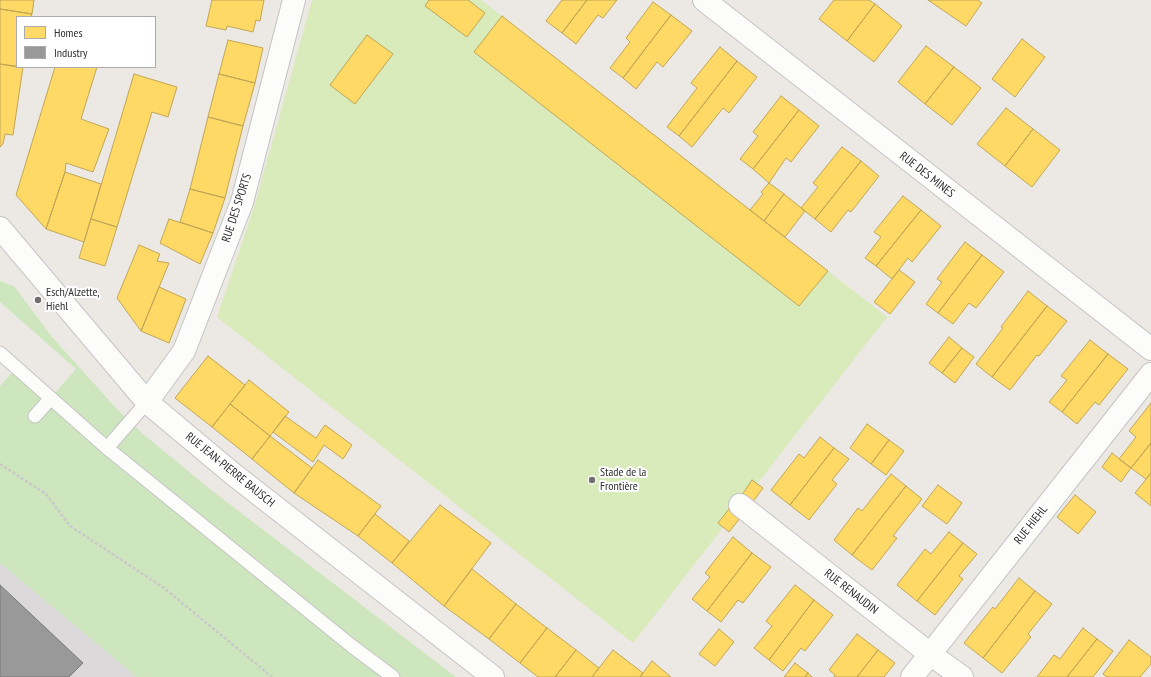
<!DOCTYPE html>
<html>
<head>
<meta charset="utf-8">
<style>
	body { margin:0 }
	#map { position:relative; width:1151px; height:677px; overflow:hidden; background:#ece8e4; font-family:"PT Sans Narrow",sans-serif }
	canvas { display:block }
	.legend { position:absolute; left:16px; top:16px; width:140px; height:52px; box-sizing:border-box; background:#fff; border:1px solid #ababab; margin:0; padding:5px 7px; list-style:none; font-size:12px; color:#2e2e2e }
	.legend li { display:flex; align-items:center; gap:8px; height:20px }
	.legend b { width:20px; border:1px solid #ababab }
</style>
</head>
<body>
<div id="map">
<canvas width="1151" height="677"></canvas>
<ul class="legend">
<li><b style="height:11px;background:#ffd966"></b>Homes</li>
<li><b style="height:11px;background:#999"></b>Industry</li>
</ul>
</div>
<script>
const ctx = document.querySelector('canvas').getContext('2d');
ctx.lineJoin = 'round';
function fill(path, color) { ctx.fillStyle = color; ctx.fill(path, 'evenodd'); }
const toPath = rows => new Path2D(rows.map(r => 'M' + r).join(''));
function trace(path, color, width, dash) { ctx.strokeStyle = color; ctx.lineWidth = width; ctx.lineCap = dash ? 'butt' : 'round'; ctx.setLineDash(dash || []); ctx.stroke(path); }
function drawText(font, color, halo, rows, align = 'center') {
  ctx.font = font + ' "PT Sans Narrow",sans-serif'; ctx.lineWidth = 4; ctx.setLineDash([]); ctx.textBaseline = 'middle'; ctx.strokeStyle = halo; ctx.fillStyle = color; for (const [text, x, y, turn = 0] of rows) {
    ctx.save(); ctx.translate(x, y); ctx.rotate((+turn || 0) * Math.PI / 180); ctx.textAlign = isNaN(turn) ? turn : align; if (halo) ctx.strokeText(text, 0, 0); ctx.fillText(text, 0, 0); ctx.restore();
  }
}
const industrial = toPath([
	[0,563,94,640,137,677,0,677]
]);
const green = toPath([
	[0,281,14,286,52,337,116,408,143,434,215,493,456,677,137,677,0,563,0,386,16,368,51,398,76,369,0,302]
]);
const pitch = toPath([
	[312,0,481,0,887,317,633,643,217,317,254,207]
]);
const homes = toPath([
	[0,0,34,0,32,14,0,9,0,0],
	[212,0,264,0,260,21,256,20,253,32,227,26,226,30,206,26,212,0],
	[429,0,468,0,485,13,467,37,425,6,429,0],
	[562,0,587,0,562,33,546,21,562,0],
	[587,0,617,0,603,18,598,15,576,44,562,33,587,0],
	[834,0,869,0,875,4,847,41,819,19,834,0],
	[928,0,978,0,982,3,966,26,928,0],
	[653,2,671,15,623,78,610,68,630,42,626,38,653,2],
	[875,4,902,26,874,62,847,41,875,4],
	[0,9,32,14,31,17,17,17,17,67,0,64,0,9],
	[671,15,692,31,663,67,657,62,636,89,623,78,671,15],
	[502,16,828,271,799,306,474,52,502,16],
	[367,35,393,54,355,104,330,85,367,35],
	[1022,39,1045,57,1015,97,992,79,1022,39],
	[228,40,263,48,255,83,219,74,228,40],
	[926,46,954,67,925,104,898,82,926,46],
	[720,47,737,61,679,136,667,127,697,88,691,83,720,47],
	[737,61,757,77,729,113,723,108,692,147,679,136,737,61],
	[0,64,23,67,13,135,5,134,3,144,0,147,0,64],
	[55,67,97,67,81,119,109,129,93,172,66,163,65,172,46,229,16,195,55,67],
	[954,67,981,88,952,125,925,104,954,67],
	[134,74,177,87,168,117,152,112,117,227,91,219,134,74],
	[219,74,255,83,243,126,208,117,219,74],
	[781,96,799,110,753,169,740,159,758,136,753,132,781,96],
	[1006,108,1033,129,1005,166,977,144,1006,108],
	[799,110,819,126,791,162,786,158,769,183,753,169,799,110],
	[208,117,243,126,225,198,190,189,208,117],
	[1033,129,1060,150,1032,187,1005,166,1033,129],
	[842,147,861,161,815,219,801,208,818,187,813,183,842,147],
	[861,161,879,176,851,212,848,210,831,232,815,219,861,161],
	[65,172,101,184,84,242,46,229,65,172],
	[769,183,784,194,764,221,750,210,763,194,761,192,769,183],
	[190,189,225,198,213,233,180,222,190,189],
	[784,194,805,211,785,237,764,221,784,194],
	[903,196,921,210,876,266,865,258,881,237,874,232,903,196],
	[921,210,941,226,912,262,908,258,892,279,876,266,921,210],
	[91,219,117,227,105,266,79,258,91,219],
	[169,219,213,233,200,264,160,243,169,219],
	[965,242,982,255,938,313,926,304,942,282,937,279,965,242],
	[139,245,160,254,157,261,169,263,141,331,117,298,139,245],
	[982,255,1004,272,976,308,969,303,953,324,938,313,982,255],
	[899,270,915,282,890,314,874,302,899,270],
	[159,287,186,299,169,343,141,331,159,287],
	[1028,291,1047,306,992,377,976,364,1003,328,1001,327,1028,291],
	[1047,306,1067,321,1039,356,1037,355,1010,390,992,377,1047,306],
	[949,337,962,348,942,373,929,363,949,337],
	[1090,340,1108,354,1062,412,1049,402,1067,380,1061,376,1090,340],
	[962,348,974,357,955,383,942,373,962,348],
	[1108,354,1128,369,1099,405,1095,402,1077,424,1062,412,1108,354],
	[208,356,245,385,212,427,175,398,208,356],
	[249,380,289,412,270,436,230,404,249,380],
	[1151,403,1151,443,1131,468,1119,459,1136,437,1129,431,1151,403],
	[230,404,270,436,252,459,212,427,230,404],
	[285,416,316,438,325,425,352,445,343,459,324,445,313,462,273,432,285,416],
	[867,424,889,440,871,464,850,448,867,424],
	[270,436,312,468,294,493,252,459,270,436],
	[820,437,834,448,790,505,771,490,799,454,804,458,820,437],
	[889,440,904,451,886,475,871,464,889,440],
	[1151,443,1151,473,1146,479,1131,468,1151,443],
	[834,448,849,459,832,480,837,484,809,520,790,505,834,448],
	[1112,453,1131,468,1121,482,1102,467,1112,453],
	[318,460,381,506,358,536,294,493,318,460],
	[1151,473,1151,506,1135,493,1151,473],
	[891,474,906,486,852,555,834,540,858,508,862,511,891,474],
	[752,480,763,488,752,503,742,495,752,480],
	[938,485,962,503,947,524,922,506,938,485],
	[906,486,922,499,893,536,897,538,872,570,852,555,906,486],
	[1075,495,1096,512,1078,534,1057,517,1075,495],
	[440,505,491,543,444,606,392,563,440,505],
	[729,509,740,518,729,532,718,523,729,509],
	[375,514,409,541,392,563,358,536,375,514],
	[949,532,963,543,917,601,897,585,925,549,931,554,949,532],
	[733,537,752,553,707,611,692,599,710,577,705,573,733,537],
	[963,543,977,554,959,576,963,579,935,615,917,601,963,543],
	[752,553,771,567,743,603,738,600,721,622,707,611,752,553],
	[472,569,516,604,489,639,444,606,472,569],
	[1019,578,1035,591,983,658,964,643,993,607,995,609,1019,578],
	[795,585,814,600,769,660,754,648,772,626,766,621,795,585],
	[1035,591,1052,604,1028,634,1031,637,1002,673,983,658,1035,591],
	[814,600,833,615,805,651,801,648,783,671,769,660,814,600],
	[516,604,547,628,520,663,489,639,516,604],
	[547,628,576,650,555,677,538,677,520,663,547,628],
	[1083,628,1097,639,1067,677,1037,677,1054,655,1060,659,1083,628],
	[719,629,734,642,715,666,699,654,719,629],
	[857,634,878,650,857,677,834,677,835,675,829,670,857,634],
	[1097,639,1113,651,1093,677,1067,677,1097,639],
	[1129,640,1151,657,1151,664,1140,677,1107,677,1103,674,1129,640],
	[576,650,599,668,592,677,555,677,576,650],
	[613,650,643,673,640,677,592,677,613,650],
	[878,650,895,663,884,677,857,677,878,650],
	[652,661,671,677,640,677,652,661],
	[795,663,808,673,805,677,784,677,795,663],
	[808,673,812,677,805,677,808,673]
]);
const industry = toPath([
	[0,585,83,663,69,677,0,677,0,585]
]);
const path = toPath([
	[0,464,46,494,70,526,164,588,272,677]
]);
const lane = toPath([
	[0,353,107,448,353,647,393,677],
	[35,416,51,398],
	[107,448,147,402]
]);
const street = toPath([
	[704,0,1151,349],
	[0,228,147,402,233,474,493,677],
	[147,402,184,351,242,202,294,0],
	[740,505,930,654,962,677],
	[912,677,1151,374]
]);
const markers = [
	[38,300,4,"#706f6e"],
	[592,480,4,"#706f6e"]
];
const streetNames = [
	["RUE DES MINES",927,175,38],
	["RUE DES SPORTS",237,208,-72],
	["RUE JEAN-PIERRE BAUSCH",230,470,39],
	["RUE HIEHL",1031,525,-52],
	["RUE RENAUDIN",851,592,38]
];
const poiNames = [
	["Esch/Alzette,",46,293],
	["Hiehl",46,307],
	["Stade de la",600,473],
	["Frontière",600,487]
];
fill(industrial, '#dcd9db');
fill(green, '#cee6be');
fill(pitch, '#d9eabb');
fill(homes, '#ffd966');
trace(homes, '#c0a655', 1);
fill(industry, '#999');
trace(industry, '#797979', 1);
trace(lane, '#c5c4c5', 15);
trace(street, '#c5c4c5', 24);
trace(path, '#c9c9c8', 2.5, [3, 2]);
trace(lane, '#fcfcfb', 13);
trace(street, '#fcfcfb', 22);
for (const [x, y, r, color] of markers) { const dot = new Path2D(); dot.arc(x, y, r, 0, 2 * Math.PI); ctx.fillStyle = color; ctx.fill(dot); trace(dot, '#fff', 1.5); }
drawText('12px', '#2e2e2e', '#fff', streetNames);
drawText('12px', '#2e2e2e', '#fff', poiNames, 'left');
</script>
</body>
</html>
